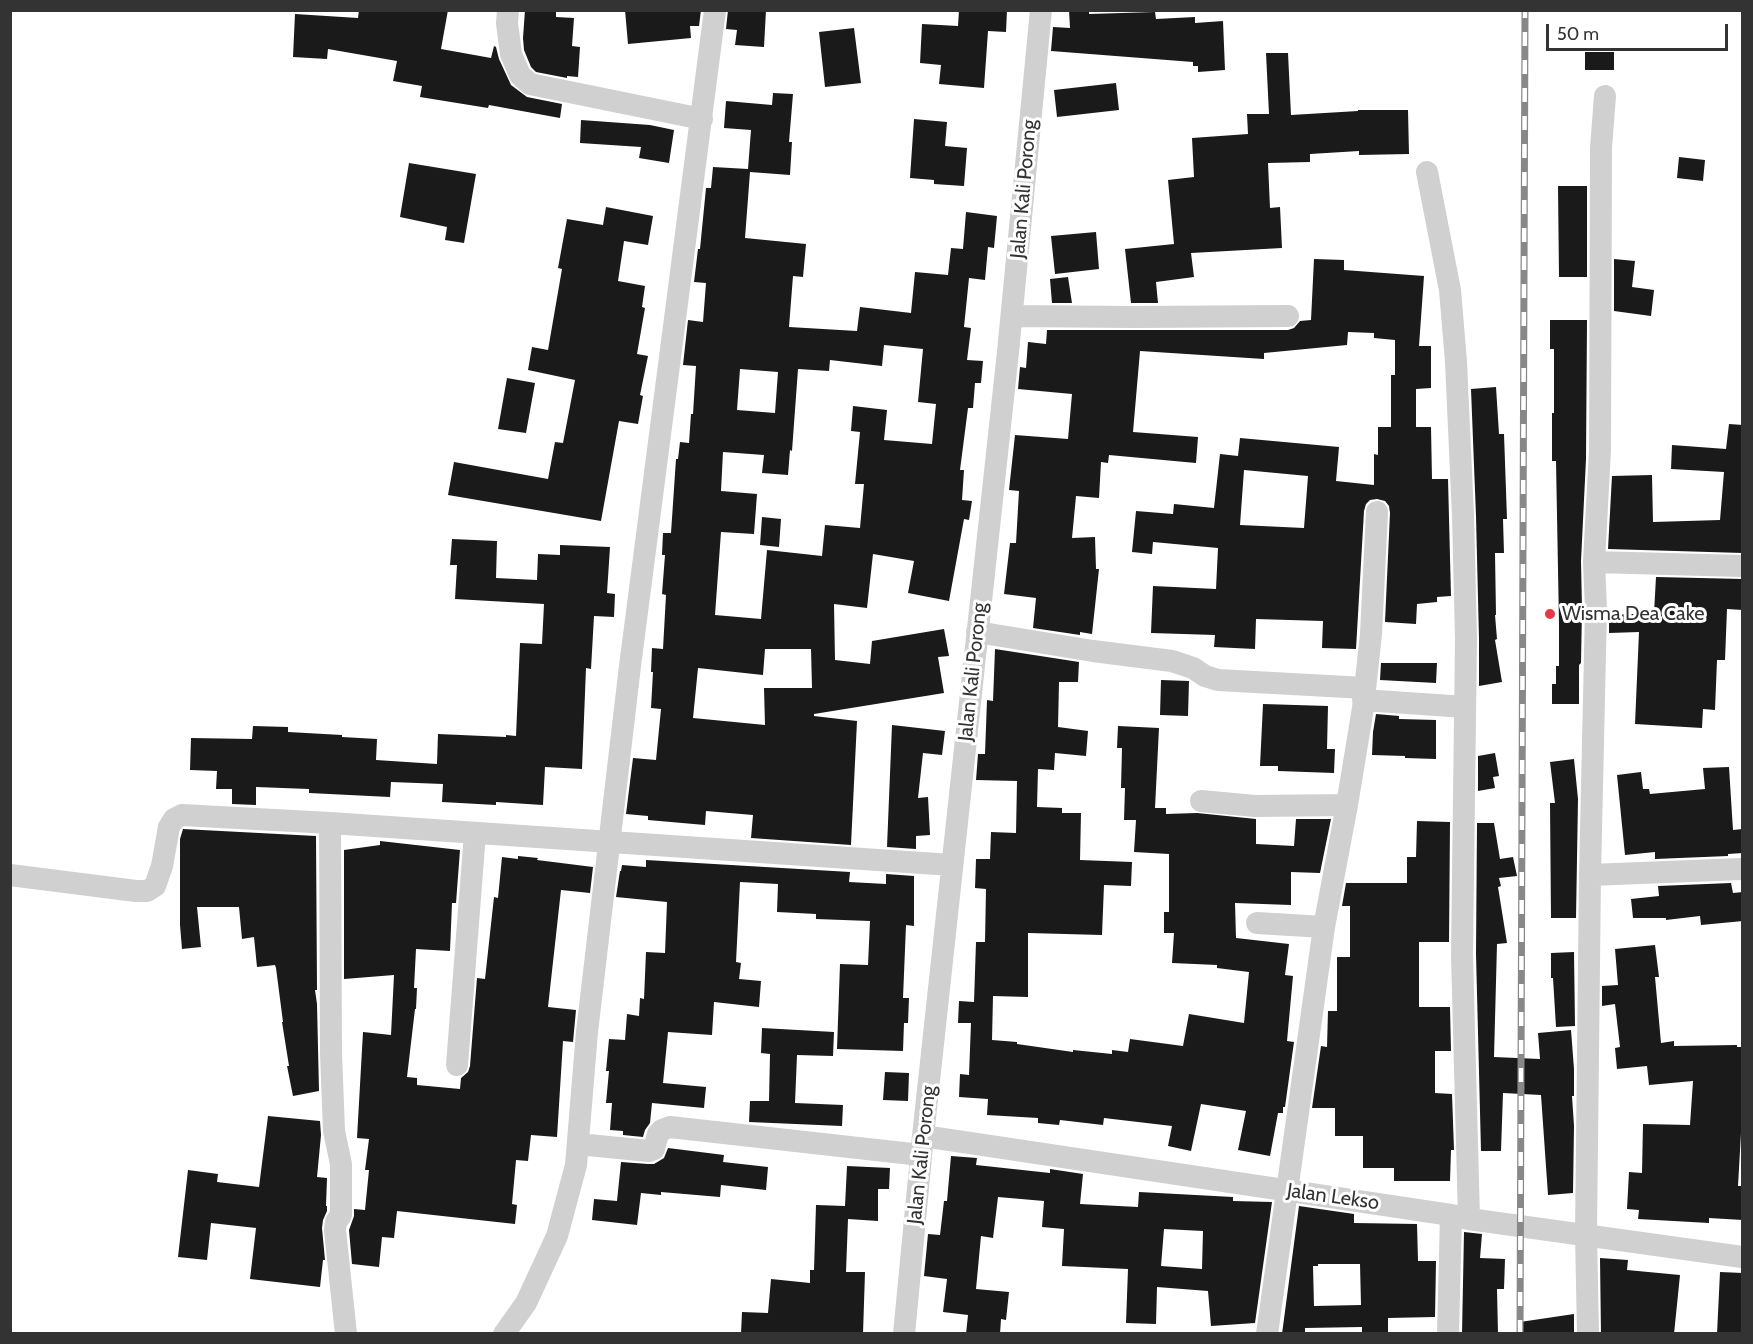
<!DOCTYPE html>
<html>
<head>
<meta charset="utf-8">
<style>
	body { margin:0 }
	#map { position:relative; width:1753px; height:1344px; overflow:hidden; background:#fff; font-family:Cabin,sans-serif }
	canvas { display:block }
	.frame { position:absolute; inset:0; border:12px solid #333; pointer-events:none }
	.scale { position:absolute; left:1546px; top:24px; width:182px; height:27px; box-sizing:border-box; border:3px solid #333; border-top:0; padding-left:8px; font-size:18px; line-height:21px; white-space:nowrap; color:#333; -webkit-text-stroke:4px #fff; paint-order:stroke }
</style>
</head>
<body>
<div id="map">
<canvas width="1753" height="1344"></canvas>
<div class="frame"></div>
<div class="scale">50 m</div>
</div>
<script>
const ctx = document.querySelector('canvas').getContext('2d');
ctx.lineJoin = 'round';
function fill(path, color) { ctx.fillStyle = color; ctx.fill(path, 'evenodd'); }
const toPath = rows => new Path2D(rows.map(r => 'M' + r).join(''));
function trace(path, color, width, dash) { ctx.strokeStyle = color; ctx.lineWidth = width; ctx.lineCap = dash ? 'butt' : 'round'; ctx.setLineDash(dash || []); ctx.stroke(path); }
function drawText(font, color, halo, rows, align = 'center') {
  ctx.font = font + ' Cabin,sans-serif'; ctx.lineWidth = 6; ctx.setLineDash([]); ctx.textBaseline = 'middle'; ctx.strokeStyle = halo; ctx.fillStyle = color; for (const [text, x, y, turn = 0] of rows) {
    ctx.save(); ctx.translate(x, y); ctx.rotate((+turn || 0) * Math.PI / 180); ctx.textAlign = isNaN(turn) ? turn : align; if (halo) ctx.strokeText(text, 0, 0); ctx.fillText(text, 0, 0); ctx.restore();
  }
}
const building = toPath([
	[359,10,448,10,441,49,491,58,494,46,496,47,499,59,511,85,527,97,562,104,560,118,489,105,488,108,420,97,422,86,393,81,397,61,328,49,327,59,293,57,295,14,358,18],
	[525,10,556,10,556,17,574,18,572,46,580,47,578,77,567,76,567,78,536,72,531,67,524,50,523,38],
	[625,10,701,10,699,26,690,26,691,38,628,44],
	[728,10,766,10,764,47,735,45,737,30,726,29],
	[959,10,1007,10,1006,32,988,31,984,88,939,84,941,65,920,63,922,24,958,26],
	[1069,10,1089,10,1089,14,1155,12,1156,19,1195,17,1195,23,1223,21,1225,70,1198,72,1198,66,1193,66,1193,62,1051,51,1053,27,1070,28],
	[854,28,861,83,825,87,819,32],
	[1585,52,1614,52,1614,70,1585,70],
	[1266,53,1288,53,1291,115,1358,111,1358,110,1408,110,1409,154,1359,155,1359,151,1310,154,1310,162,1268,163,1270,208,1280,207,1282,248,1191,253,1194,277,1156,282,1158,303,1131,303,1125,249,1174,244,1168,180,1194,177,1192,138,1248,134,1247,114,1269,114],
	[1116,83,1119,110,1057,117,1054,90],
	[773,93,793,94,789,142,792,142,790,175,750,172,745,238,806,244,803,277,793,276,789,327,857,331,860,307,911,313,915,272,948,275,951,248,963,249,966,212,997,216,994,248,988,247,985,280,969,278,964,327,971,328,967,360,983,361,981,383,975,383,973,408,968,408,960,470,964,470,962,500,972,501,969,520,964,519,949,601,908,593,914,561,873,554,867,608,834,604,835,660,870,664,872,641,944,629,949,656,938,657,944,693,814,714,814,716,857,721,851,845,751,838,753,815,706,811,705,825,648,820,648,816,626,814,633,758,656,760,661,709,651,708,653,672,651,672,652,648,663,649,666,595,662,594,665,555,662,555,663,533,671,533,676,459,678,459,680,442,689,443,691,414,693,414,696,366,683,365,688,320,703,322,706,283,694,282,698,249,700,249,706,188,711,188,713,167,748,169,751,130,724,128,726,101,772,105],
	[884,345,923,349,918,402,936,404,932,444,884,440,887,410,853,406,851,431,860,432,855,484,864,484,860,528,825,525,822,556,767,550,761,619,715,615,721,532,754,534,757,494,721,491,723,452,764,455,762,473,788,475,790,450,792,451,798,369,829,371,830,360,882,366],
	[740,369,778,372,775,413,737,410],
	[765,649,811,649,812,688,764,688,765,725,693,718,698,668,763,675],
	[914,119,947,122,945,146,967,148,964,186,934,184,934,180,910,178],
	[581,120,650,125,674,130,669,163,639,158,641,147,580,143],
	[1679,157,1705,160,1703,181,1677,178],
	[409,163,476,174,464,243,445,240,447,227,400,217],
	[1558,186,1587,186,1587,277,1559,277],
	[606,207,653,216,648,245,624,241,618,281,645,286,642,307,645,308,637,354,648,356,640,395,643,396,638,424,619,421,601,521,448,495,454,462,548,479,555,442,563,443,575,380,528,370,532,347,548,350,562,269,558,268,567,219,603,225],
	[1096,232,1099,269,1055,274,1051,236],
	[1314,259,1344,260,1344,270,1424,276,1419,346,1431,346,1431,388,1416,389,1416,427,1431,427,1432,479,1448,479,1451,596,1437,597,1437,602,1417,604,1416,624,1385,622,1390,513,1389,506,1385,501,1377,499,1370,500,1366,504,1364,511,1356,649,1322,648,1323,621,1256,619,1255,649,1214,647,1215,635,1151,633,1153,586,1216,589,1218,548,1153,542,1152,554,1132,552,1136,511,1173,514,1174,504,1214,508,1220,454,1238,456,1240,438,1339,447,1336,481,1374,485,1374,454,1378,455,1378,427,1391,427,1391,375,1395,375,1395,340,1374,338,1374,333,1348,332,1347,345,1264,353,1264,359,1140,351,1133,432,1198,437,1196,463,1109,455,1108,463,1101,462,1099,498,1076,496,1072,538,1095,537,1096,569,1099,569,1092,634,1080,632,1080,635,1033,628,1036,598,1004,594,1010,543,1016,543,1019,491,1009,490,1015,435,1068,439,1072,394,1018,389,1020,367,1026,368,1028,342,1046,344,1047,330,1288,330,1294,328,1300,321,1311,320],
	[1244,470,1308,476,1304,528,1240,525],
	[1614,259,1635,261,1632,287,1654,290,1651,316,1614,311],
	[1068,277,1072,303,1052,303,1050,279],
	[1550,320,1587,320,1586,459,1581,561,1582,609,1581,663,1579,665,1579,704,1552,704,1552,684,1556,684,1556,666,1559,666,1559,624,1556,461,1552,461,1552,413,1554,413,1554,349,1550,349],
	[507,378,535,383,526,433,498,429],
	[1496,387,1499,434,1504,434,1507,519,1503,519,1504,553,1495,553,1496,615,1495,615,1497,639,1495,640,1502,682,1479,686,1479,639,1476,516,1471,389],
	[1729,424,1743,425,1743,553,1608,549,1612,476,1652,475,1653,522,1720,520,1724,472,1671,469,1672,445,1726,449],
	[762,517,781,519,779,547,760,545],
	[452,539,497,541,496,578,537,580,538,554,560,555,560,545,610,547,607,593,615,594,614,617,594,616,591,669,586,668,582,769,545,767,543,805,496,802,496,805,442,802,443,784,391,782,390,797,309,793,309,789,256,787,256,805,232,804,232,789,216,789,217,771,190,770,191,738,252,739,253,726,288,727,288,732,342,735,342,737,377,739,376,760,437,764,438,734,506,737,506,735,516,736,520,643,542,644,544,604,455,599,457,565,450,565],
	[1656,577,1743,579,1743,610,1727,609,1725,660,1717,660,1715,710,1703,709,1702,728,1635,724,1639,632,1609,633,1609,615,1654,613],
	[995,649,1079,662,1078,682,1059,682,1058,727,1088,731,1086,756,1055,753,1054,770,1038,769,1037,807,1062,808,1062,813,1081,813,1080,860,1132,862,1131,886,1104,885,1102,935,1028,933,1028,997,993,996,992,1040,1017,1042,1017,1044,1073,1052,1073,1050,1112,1054,1112,1050,1128,1052,1130,1039,1183,1046,1189,1014,1244,1023,1249,972,1217,968,1217,965,1172,963,1174,933,1164,933,1164,912,1169,912,1169,854,1134,852,1136,820,1124,820,1125,788,1121,788,1122,748,1117,748,1118,726,1159,728,1155,808,1166,808,1166,814,1197,813,1256,819,1256,844,1294,846,1296,819,1331,819,1320,873,1291,872,1291,905,1235,903,1236,938,1289,944,1285,975,1293,976,1287,1041,1294,1042,1285,1107,1283,1107,1283,1113,1278,1113,1270,1156,1238,1150,1246,1111,1201,1104,1191,1151,1168,1146,1172,1126,1104,1118,1103,1125,1060,1120,1059,1125,1038,1123,1038,1118,987,1115,988,1099,959,1097,960,1074,969,1075,971,1023,958,1023,959,1001,974,1002,976,942,985,942,986,889,975,888,976,859,990,859,991,832,1016,833,1017,781,976,780,978,754,985,754,987,700,993,701],
	[1381,663,1437,663,1436,683,1380,680],
	[1161,680,1189,681,1188,716,1160,715],
	[1263,704,1328,706,1327,749,1335,749,1334,773,1278,771,1278,766,1260,766],
	[1376,714,1399,716,1399,719,1436,720,1436,759,1405,758,1405,756,1372,755,1373,732],
	[892,725,945,731,942,755,923,753,918,798,928,797,930,835,916,836,916,849,887,847],
	[1495,753,1499,776,1493,777,1495,788,1478,791,1478,756],
	[1574,759,1578,799,1576,918,1551,918,1550,803,1555,803,1550,762],
	[1729,767,1733,830,1743,829,1743,853,1728,854,1728,856,1655,859,1655,852,1625,855,1617,775,1641,772,1643,789,1649,789,1650,794,1705,789,1703,768],
	[1417,821,1450,822,1449,942,1419,942,1419,1007,1450,1007,1451,1051,1435,1051,1435,1093,1452,1094,1454,1150,1451,1150,1450,1181,1394,1181,1394,1168,1363,1168,1363,1136,1335,1136,1335,1108,1312,1108,1321,1046,1327,1047,1328,1011,1337,1011,1337,957,1350,957,1350,906,1342,906,1346,883,1407,883,1407,857,1416,857],
	[1477,823,1494,823,1500,859,1513,857,1517,876,1499,878,1501,886,1498,887,1507,943,1497,944,1494,1057,1540,1059,1538,1033,1571,1030,1574,1069,1574,1096,1572,1096,1574,1126,1573,1193,1548,1195,1541,1095,1503,1093,1501,1151,1481,1151,1476,954],
	[183,829,316,836,317,990,315,990,317,1004,319,1091,293,1096,287,1066,289,1066,282,1022,283,1022,276,968,275,965,257,967,254,937,242,939,239,907,197,907,201,947,182,949,180,925,180,839],
	[380,841,460,850,456,903,452,903,450,951,416,949,414,988,417,988,416,1009,415,1009,407,1077,417,1078,417,1085,460,1089,461,1078,468,1072,470,1066,477,978,485,979,494,897,498,898,502,857,518,859,518,856,538,858,537,860,593,867,590,893,561,890,548,1007,576,1010,573,1042,563,1041,557,1137,531,1135,528,1161,516,1160,512,1204,517,1205,515,1224,397,1211,394,1238,382,1237,379,1267,352,1264,349,1230,354,1216,354,1209,365,1210,369,1170,365,1170,369,1139,357,1138,363,1032,391,1035,394,975,344,979,344,850,380,845],
	[646,860,850,872,849,882,886,884,886,874,914,876,914,926,906,925,903,998,909,998,908,1023,904,1023,903,1051,837,1049,840,964,868,965,870,921,816,919,816,914,777,912,778,884,740,882,736,962,741,963,739,979,761,981,759,1007,714,1002,712,1035,668,1032,663,1083,706,1087,704,1108,652,1103,650,1123,645,1130,643,1137,623,1135,623,1131,610,1130,612,1103,606,1103,609,1071,606,1071,609,1039,625,1040,627,1014,639,1016,640,998,644,999,646,952,665,953,667,902,616,897,620,871,621,871,622,865,646,867],
	[1731,883,1733,893,1743,892,1743,921,1701,925,1700,916,1666,920,1666,918,1633,918,1631,899,1659,896,1658,886],
	[1655,945,1659,977,1655,977,1661,1043,1674,1041,1674,1046,1737,1045,1737,1047,1743,1047,1743,1133,1741,1133,1738,1186,1743,1186,1743,1220,1709,1218,1709,1223,1638,1219,1639,1210,1627,1209,1629,1172,1642,1173,1643,1124,1690,1125,1693,1081,1649,1085,1647,1066,1617,1069,1615,1048,1620,1047,1615,1004,1602,1006,1602,986,1618,985,1615,949],
	[1574,952,1575,1026,1556,1027,1553,978,1551,978,1551,953],
	[762,1028,834,1032,833,1056,797,1055,795,1103,843,1105,842,1126,749,1122,750,1101,769,1101,770,1054,761,1053],
	[885,1072,909,1073,908,1101,883,1100],
	[268,1116,320,1121,321,1135,317,1177,327,1178,326,1206,327,1206,327,1211,323,1220,322,1228,325,1260,323,1260,320,1287,250,1279,256,1228,211,1223,207,1260,178,1257,188,1170,218,1174,217,1182,259,1187],
	[668,1148,724,1155,723,1162,768,1167,766,1190,721,1185,720,1197,661,1192,661,1195,641,1193,637,1225,592,1220,594,1199,617,1201,621,1162,648,1164,654,1164,664,1158],
	[951,1156,977,1158,976,1165,1050,1173,1050,1169,1083,1174,1080,1204,1138,1207,1139,1192,1233,1197,1233,1201,1272,1202,1255,1323,1211,1326,1208,1291,1157,1287,1156,1324,1126,1323,1128,1269,1062,1266,1064,1229,1042,1227,1044,1201,998,1197,993,1238,981,1236,976,1289,1009,1292,1006,1320,1001,1319,1000,1334,966,1334,968,1315,943,1312,947,1279,924,1276,928,1234,940,1235,944,1201,947,1201],
	[1164,1229,1203,1231,1202,1269,1161,1266],
	[847,1166,890,1168,889,1189,878,1189,878,1221,848,1219,846,1272,865,1272,863,1334,741,1334,742,1312,768,1313,771,1279,810,1283,810,1270,814,1270,816,1205,845,1206],
	[1299,1206,1354,1214,1354,1223,1417,1224,1418,1261,1436,1261,1435,1317,1388,1318,1388,1333,1362,1334,1362,1327,1305,1328,1305,1334,1282,1334],
	[1318,1264,1360,1264,1361,1305,1314,1306,1313,1266,1318,1266],
	[1464,1232,1482,1234,1480,1258,1505,1259,1504,1289,1497,1289,1498,1334,1462,1334],
	[1600,1258,1628,1260,1627,1270,1680,1275,1674,1334,1601,1334],
	[1720,1272,1743,1273,1743,1334,1717,1334],
	[1574,1314,1574,1334,1521,1334,1520,1322]
]);
const street = toPath([
	[508,10,507,23,511,54,520,75,530,84,702,119],
	[1427,172,1450,290,1456,362,1463,516,1466,639,1462,954,1469,1219],
	[1012,316,1133,317,1288,316],
	[1594,562,1742,566],
	[977,632,1093,651,1172,661,1193,668,1205,676,1218,680,1365,688],
	[1363,700,1465,707],
	[1201,801,1255,806,1347,805],
	[330,823,331,1053,334,1131,341,1164,341,1215,336,1222,335,1230,346,1334],
	[10,875,136,891,147,891,155,886,162,866,169,827,174,819,182,815,330,823,952,865],
	[1590,875,1742,869],
	[1257,923,1324,927],
	[457,1065,475,833],
	[923,1136,1451,1215,1469,1219,1742,1257],
	[578,1144,649,1151,654,1149,658,1134,662,1130,670,1127,921,1155],
	[504,1334,526,1303,557,1236,576,1165,587,1032,630,666,715,10],
	[904,1334,923,1136,1008,352,1041,10],
	[1267,1334,1324,927,1347,805,1363,708,1371,634,1377,512],
	[1448,1334,1451,1215],
	[1588,1334,1586,1234,1590,875,1596,609,1594,562,1600,450,1601,148,1605,96]
]);
const rail = toPath([
	[1520,1334,1525,10]
]);
const markers = [
	[1550,614,6,"#e63946"]
];
const streetNames = [
	["Jalan Kali Porong",1024,189,-85],
	["Jalan Kali Porong",973,672,-84],
	["Jalan Kali Porong",922,1155,-84],
	["Jalan Lekso",1333,1197,8]
];
const poiNames = [
	["Wisma Dea Cake",1562,614]
];
fill(building, '#1a1a1a');
trace(street, '#d0d0d0', 22);
trace(rail, '#888', 7);
trace(rail, '#fff', 4.5, [14]);
for (const [x, y, r, color] of markers) { const dot = new Path2D(); dot.arc(x, y, r, 0, 2 * Math.PI); ctx.fillStyle = color; ctx.fill(dot); trace(dot, '#fff', 2); }
drawText('20px', '#333', '#fff', streetNames);
drawText('20px', '#333', '#fff', poiNames, 'left');
</script>
</body>
</html>
